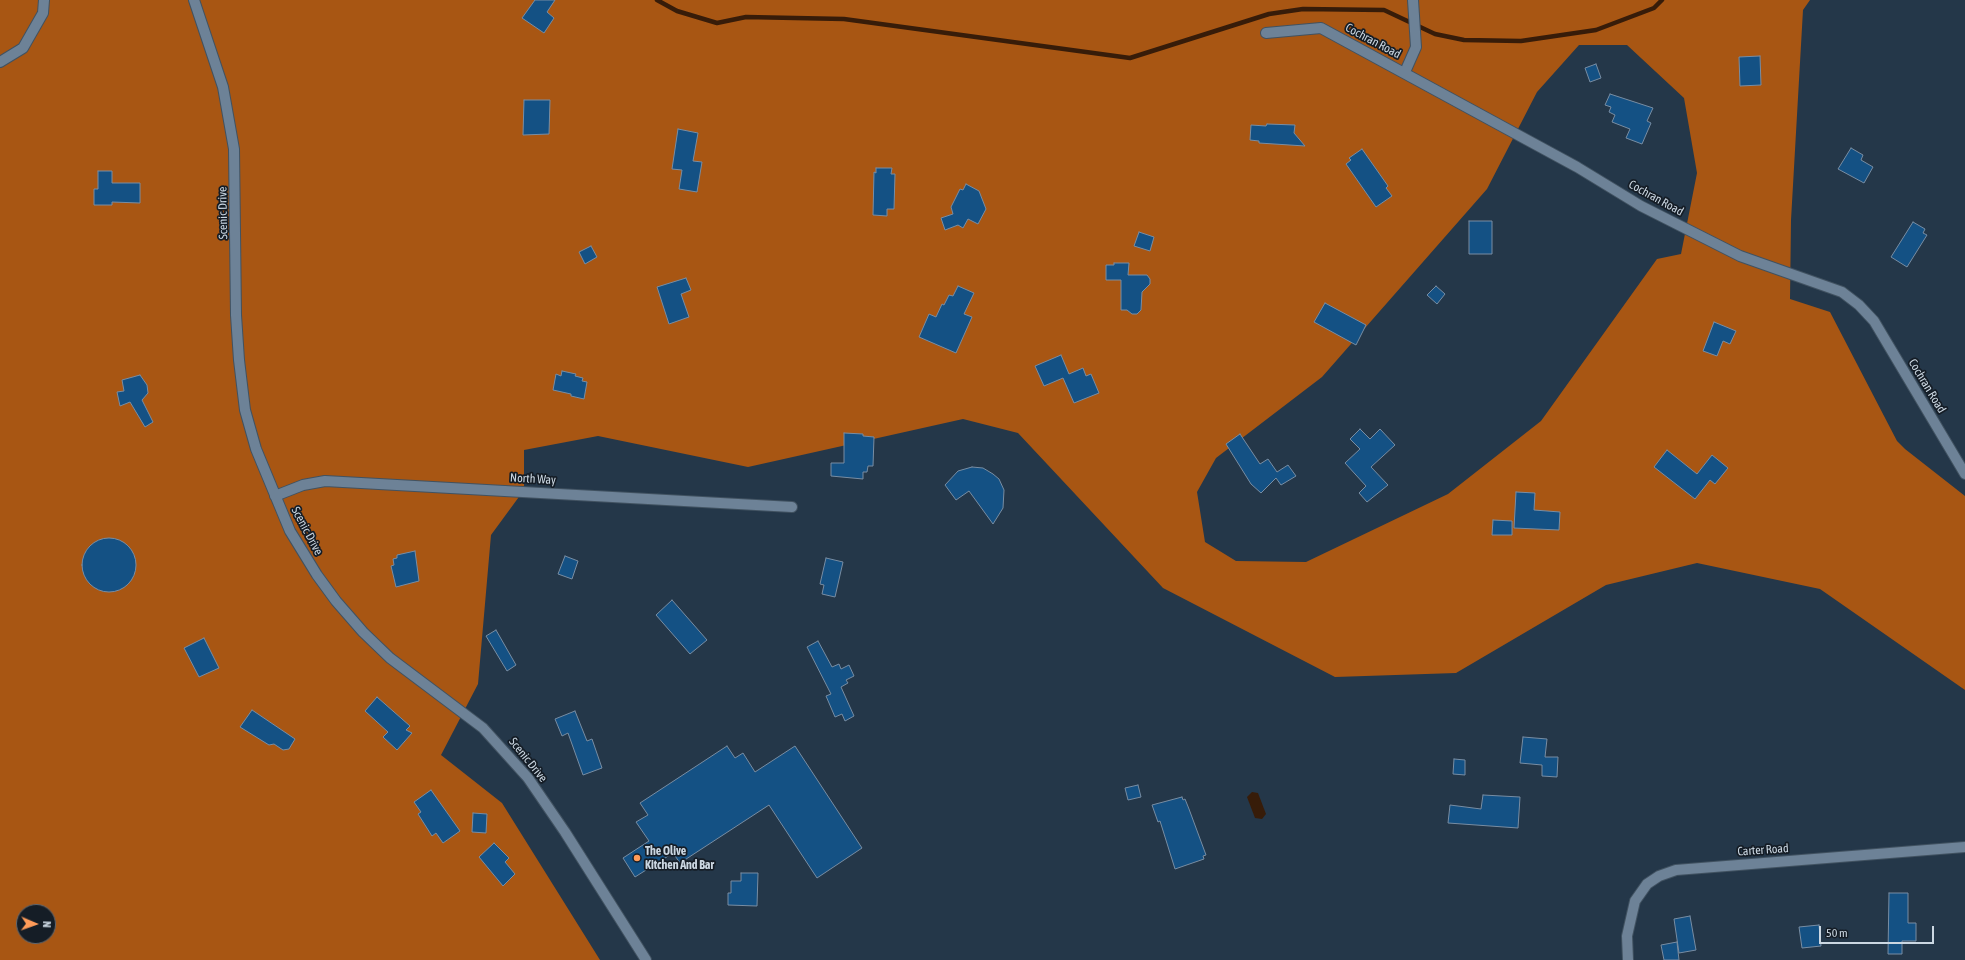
<!DOCTYPE html>
<html>
<head>
<meta charset="utf-8">
<style>
	body { margin:0 }
	#map { position:relative; width:1965px; height:960px; overflow:hidden; background:#243749; font-family:"Asap Condensed",sans-serif }
	canvas { display:block }
	.north { position:absolute; left:16px; top:904px; width:40px; height:40px; box-sizing:border-box; background:#151d26; border:1px solid #5e6771; border-radius:50%; rotate:92deg; font-size:11px; font-weight:700; line-height:16px; text-align:center; color:#cbd7e2 }
	.north::after { content:''; display:block; margin:auto; width:14px; height:18px; background:#fe9b59; clip-path:polygon(50% 0,100% 100%,50% 72%,0 100%) }
	.scale { position:absolute; left:1819px; top:926px; width:115px; height:18px; box-sizing:border-box; border:2px solid #cbd7e2; border-top:0; padding-left:5px; font-size:12px; line-height:14px; white-space:nowrap; color:#cbd7e2; -webkit-text-stroke:3px #151d26; paint-order:stroke }
</style>
</head>
<body>
<div id="map">
<canvas width="1965" height="960"></canvas>
<div class="north">N</div>
<div class="scale">50 m</div>
</div>
<script>
const ctx = document.querySelector('canvas').getContext('2d');
ctx.lineJoin = 'round';
function fill(path, color) { ctx.fillStyle = color; ctx.fill(path, 'evenodd'); }
const toPath = rows => new Path2D(rows.map(r => 'M' + r).join(''));
function trace(path, color, width, dash) { ctx.strokeStyle = color; ctx.lineWidth = width; ctx.lineCap = dash ? 'butt' : 'round'; ctx.setLineDash(dash || []); ctx.stroke(path); }
function drawText(font, color, halo, rows, align = 'center') {
  ctx.font = font + ' "Asap Condensed",sans-serif'; ctx.lineWidth = 3.5; ctx.setLineDash([]); ctx.textBaseline = 'middle'; ctx.strokeStyle = halo; ctx.fillStyle = color; for (const [text, x, y, turn = 0] of rows) {
    ctx.save(); ctx.translate(x, y); ctx.rotate((+turn || 0) * Math.PI / 180); ctx.textAlign = isNaN(turn) ? turn : align; if (halo) ctx.strokeText(text, 0, 0); ctx.fillText(text, 0, 0); ctx.restore();
  }
}
const forest = toPath([
	[0,0,1810,0,1803,10,1791,220,1790,299,1830,312,1897,441,1905,449,1965,496,1965,690,1820,589,1697,563,1606,585,1456,673,1335,677,1163,588,1018,433,963,419,748,467,598,436,524,450,524,490,491,535,478,684,441,755,502,803,600,960,0,960],
	[1579,45,1627,45,1684,98,1697,173,1681,254,1657,259,1541,421,1448,494,1306,562,1236,561,1205,542,1197,492,1216,458,1322,377,1487,189,1537,92],
	[24,912,48,912,48,936,24,936]
]);
const water = toPath([
	[1252,792,1258,793,1266,814,1262,819,1255,818,1247,797]
]);
const stream = toPath([
	[657,0,677,11,717,23,746,17,844,19,1130,58,1269,14,1303,9,1384,10,1435,34,1464,40,1521,41,1596,30,1654,8,1662,0]
]);
const building = toPath([
	[535,0,555,0,547,12,554,18,544,33,522,18,535,0],
	[1760,56,1761,85,1740,86,1739,57,1760,56],
	[1596,64,1601,78,1590,82,1585,68,1596,64],
	[1610,94,1653,108,1647,121,1651,123,1642,144,1626,138,1630,129,1612,122,1615,115,1609,112,1611,107,1605,105,1610,94],
	[524,100,550,100,549,134,523,135,524,100],
	[1267,124,1295,125,1294,133,1305,146,1259,143,1259,141,1250,140,1251,125,1266,126,1267,124],
	[678,129,698,133,693,161,702,162,697,192,679,189,682,170,672,169,678,129],
	[1851,148,1863,155,1861,160,1873,167,1864,183,1838,169,1851,148],
	[1362,149,1388,186,1386,188,1392,196,1376,207,1346,164,1351,160,1349,158,1362,149],
	[876,168,892,168,891,174,895,174,894,209,887,209,887,216,873,215,874,172,876,173,876,168],
	[98,171,112,171,112,183,140,183,140,203,112,202,112,205,94,205,94,189,98,189,98,171],
	[966,184,979,191,986,209,978,224,968,219,963,228,958,225,945,230,941,218,953,214,951,207,960,189,963,190,966,184],
	[1469,221,1492,221,1492,254,1469,254,1469,221],
	[1913,222,1925,229,1923,233,1927,235,1907,267,1891,257,1913,222],
	[1139,232,1154,237,1150,251,1134,246,1139,232],
	[591,246,597,257,585,264,579,252,591,246],
	[1114,263,1129,263,1128,275,1147,275,1150,279,1150,284,1142,292,1141,310,1137,314,1132,314,1127,310,1121,310,1121,280,1106,280,1106,265,1114,265,1114,263],
	[686,278,691,290,681,294,689,317,669,324,657,287,686,278],
	[958,286,974,293,964,314,972,317,956,353,919,337,929,314,936,317,942,304,944,305,949,295,953,296,958,286],
	[1436,286,1445,294,1437,304,1427,295,1436,286],
	[1325,303,1366,325,1356,345,1314,322,1325,303],
	[1714,322,1736,331,1730,344,1723,341,1717,356,1703,351,1714,322],
	[1061,355,1069,374,1083,368,1086,376,1091,374,1099,393,1074,403,1063,378,1044,386,1035,366,1061,355],
	[562,371,576,374,575,376,583,378,582,381,587,382,584,399,571,396,571,394,553,390,556,374,561,376,562,371],
	[140,375,147,385,148,393,142,400,153,422,145,427,130,402,120,406,117,392,124,391,122,380,140,375],
	[1360,429,1370,439,1380,429,1395,445,1371,467,1388,485,1367,502,1359,493,1366,486,1345,463,1360,449,1350,439,1360,429],
	[844,433,863,434,863,436,874,437,873,466,868,466,867,472,863,472,863,479,831,476,831,463,844,463,844,433],
	[1240,434,1260,464,1268,459,1277,472,1288,465,1296,476,1281,485,1276,478,1261,493,1251,484,1226,444,1240,434],
	[1667,450,1697,474,1712,455,1728,468,1715,484,1710,480,1695,499,1654,467,1667,450],
	[972,467,983,468,993,474,999,479,1004,490,1003,508,993,524,969,491,956,500,945,485,958,471,972,467],
	[1516,492,1535,493,1534,510,1560,512,1559,530,1514,528,1516,492],
	[1493,520,1512,521,1512,535,1492,535,1493,520],
	'82 565a27 27 0 1 1 54 0a27 27 0 1 1-54 0Z',
	[415,551,419,581,396,587,391,566,394,565,393,559,397,558,397,555,415,551],
	[565,556,578,561,572,579,558,574,565,556],
	[826,558,843,562,835,597,822,594,824,585,820,584,826,558],
	[672,600,707,640,690,654,656,615,672,600],
	[496,630,516,665,507,671,486,636,496,630],
	[204,638,219,668,199,677,184,648,204,638],
	[818,641,832,667,839,664,841,669,849,665,854,676,846,680,848,683,841,687,854,716,845,721,842,714,835,717,826,696,831,694,807,647,818,641],
	[377,697,410,726,406,730,412,733,397,750,383,737,388,732,365,711,377,697],
	[252,710,295,739,289,749,283,750,274,744,269,745,240,727,252,710],
	[575,711,587,741,592,739,602,768,583,775,568,733,562,736,555,719,575,711],
	[1523,737,1547,739,1545,757,1558,757,1557,777,1542,776,1542,765,1520,763,1523,737],
	[727,746,735,758,743,753,755,772,795,746,862,848,817,878,769,805,680,863,673,853,635,877,623,858,649,841,636,822,648,815,640,803,727,746],
	[1454,759,1465,760,1465,775,1453,774,1454,759],
	[1138,785,1141,797,1128,800,1125,788,1138,785],
	[431,790,460,831,443,843,436,833,432,836,418,814,421,812,414,802,431,790],
	[1483,795,1520,797,1518,828,1448,823,1450,805,1481,809,1483,795],
	[1182,797,1183,800,1185,799,1189,809,1206,855,1203,856,1204,859,1175,869,1160,821,1158,822,1152,805,1182,797],
	[473,813,487,814,486,833,472,832,473,813],
	[494,843,509,858,505,862,515,874,503,886,479,857,494,843],
	[741,873,758,873,757,906,728,905,728,893,731,893,731,881,741,881,741,873],
	[1889,893,1908,893,1908,923,1916,923,1916,941,1902,941,1902,954,1888,954,1889,893],
	[1690,916,1696,950,1679,953,1674,919,1690,916],
	[1819,925,1821,946,1802,948,1799,927,1819,925],
	[1677,942,1679,960,1664,960,1661,945,1677,942]
]);
const minor = toPath([
	[194,0,223,87,234,149,236,315,239,360,245,410,256,449,290,531,317,575,336,601,363,632,390,658,483,728,528,778,565,832,646,960],
	[1266,33,1321,28,1577,167,1641,206,1740,256,1842,292,1859,305,1874,321,1965,474],
	[0,62,23,48,43,13,44,0],
	[1405,72,1416,47,1413,0],
	[275,496,303,485,325,481,792,507],
	[1628,960,1627,936,1635,901,1647,884,1659,876,1676,870,1965,847]
]);
const markers = [
	[637,858,4,"#fe9b59"]
];
const streetNames = [
	["Cochran Road",1373,41,28],
	["Cochran Road",1656,198,29],
	["Scenic Drive",223,213,-91],
	["Cochran Road",1927,386,59],
	["North Way",533,479,3],
	["Scenic Drive",307,531,62],
	["Scenic Drive",528,760,51],
	["Carter Road",1763,850,-4]
];
const poiNames = [
	["The Olive",645,851],
	["Kitchen And Bar",645,865]
];
fill(forest, '#a85613');
fill(water, '#371c09');
trace(stream, '#371c09', 4.5);
fill(building, '#145184');
trace(building, '#788da3', 1);
trace(minor, '#415261', 12);
trace(minor, '#6d8297', 10);
for (const [x, y, r, color] of markers) { const dot = new Path2D(); dot.arc(x, y, r, 0, 2 * Math.PI); ctx.fillStyle = color; ctx.fill(dot); trace(dot, '#151d26', 1.5); }
drawText('12px', '#cbd7e2', '#151d26', streetNames);
drawText('bold 12px', '#cbd7e2', '#151d26', poiNames, 'left');
</script>
</body>
</html>
